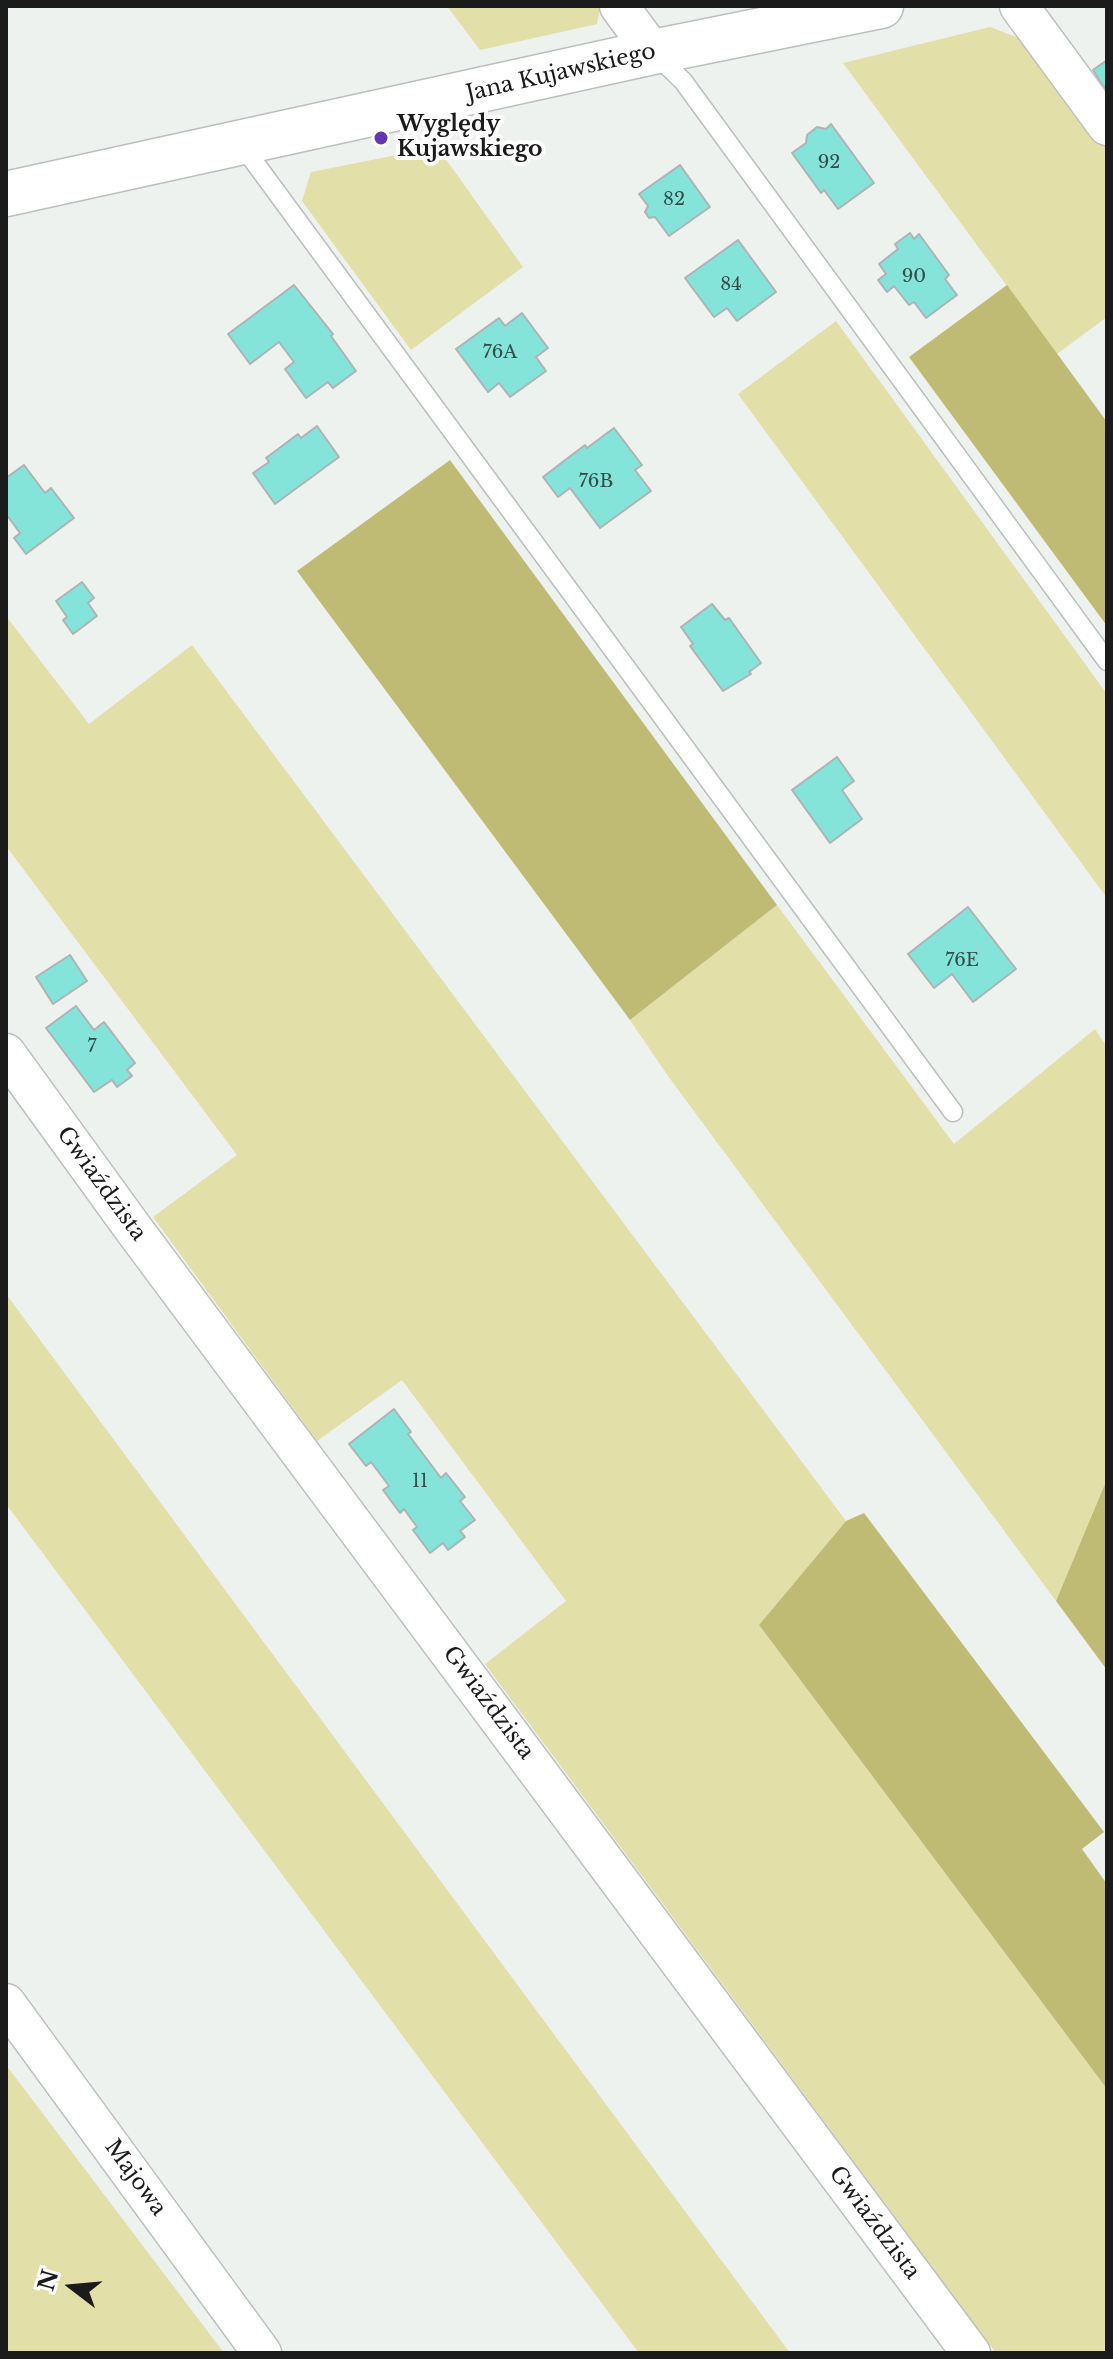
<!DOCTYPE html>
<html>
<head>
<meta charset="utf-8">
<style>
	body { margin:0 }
	#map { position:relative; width:1113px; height:2359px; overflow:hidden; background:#edf2ef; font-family:"Libre Baskerville",serif }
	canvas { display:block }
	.frame { position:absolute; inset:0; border:8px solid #1a1b1a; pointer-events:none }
	.north { position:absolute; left:32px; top:2247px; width:80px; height:80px; -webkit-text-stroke:6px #fff; paint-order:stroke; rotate:286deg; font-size:22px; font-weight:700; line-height:32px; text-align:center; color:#1a1b1a }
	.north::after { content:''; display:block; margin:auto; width:28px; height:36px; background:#1a1b1a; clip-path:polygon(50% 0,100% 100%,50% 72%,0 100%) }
</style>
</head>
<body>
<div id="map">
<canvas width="1113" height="2359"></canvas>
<div class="frame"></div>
<div class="north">N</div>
</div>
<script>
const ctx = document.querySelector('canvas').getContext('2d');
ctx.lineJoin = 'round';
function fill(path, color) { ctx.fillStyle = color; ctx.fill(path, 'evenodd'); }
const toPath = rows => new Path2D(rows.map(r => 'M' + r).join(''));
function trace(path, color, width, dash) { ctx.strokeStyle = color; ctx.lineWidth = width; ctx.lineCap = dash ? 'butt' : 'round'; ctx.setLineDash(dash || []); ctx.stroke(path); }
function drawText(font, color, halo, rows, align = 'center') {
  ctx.font = font + ' "Libre Baskerville",serif'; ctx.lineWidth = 8; ctx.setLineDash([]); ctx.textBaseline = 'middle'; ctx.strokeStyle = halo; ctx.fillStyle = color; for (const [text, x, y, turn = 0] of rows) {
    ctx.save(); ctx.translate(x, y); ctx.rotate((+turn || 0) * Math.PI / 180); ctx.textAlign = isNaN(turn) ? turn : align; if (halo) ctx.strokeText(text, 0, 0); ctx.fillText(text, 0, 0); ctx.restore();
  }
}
const green = toPath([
	[447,6,598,6,600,8,597,24,480,50],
	[990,27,1032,43,1107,148,1107,317,1057,354,843,63],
	[437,147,523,267,411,350,302,201,311,172],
	[836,321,1107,694,1107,898,738,394],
	[6,616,89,724,192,645,846,1521,759,1625,1107,2089,1107,2353,996,2353,485,1664,566,1601,402,1380,317,1441,153,1217,237,1155,6,846],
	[777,905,954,1144,1095,1029,1107,1047,1107,1479,1056,1601,668,1076,630,1020],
	[6,1294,790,2353,639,2353,6,1504],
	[6,2065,224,2353,6,2353]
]);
const forest = toPath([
	[1007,285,1107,422,1107,626,909,357],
	[450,460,777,905,630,1020,297,571],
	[1107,1479,1107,1670,1056,1601],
	[864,1513,1104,1832,1082,1849,1107,1884,1107,2089,759,1625,846,1521]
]);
const building = toPath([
	[1107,60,1107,92,1093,70,1107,60],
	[831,124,874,183,838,209,824,190,821,193,792,153,806,143,807,135,817,127,826,129,831,124],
	[680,165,710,207,669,236,655,217,649,218,645,212,648,206,639,194,680,165],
	[910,233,914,239,919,234,949,275,945,279,957,295,926,318,914,302,909,305,894,286,887,292,878,280,886,274,879,264,898,249,895,244,910,233],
	[738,240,776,292,737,321,727,308,714,317,685,278,738,240],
	[294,285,333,334,331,336,356,371,333,388,328,382,306,398,285,369,294,362,279,342,250,364,228,334,294,285],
	[522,313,548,348,536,357,546,371,510,397,499,383,488,392,456,349,499,318,505,326,522,313],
	[317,426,339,457,275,504,253,473,269,462,266,458,298,434,301,438,317,426],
	[614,428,642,465,635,470,651,491,600,528,570,488,558,497,543,477,585,445,587,448,614,428],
	[24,465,45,493,51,488,74,518,26,554,14,538,20,533,6,514,6,478,24,465],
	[82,582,94,598,88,603,97,616,73,634,63,620,67,617,56,601,82,582],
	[712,604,725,620,729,618,761,663,749,672,751,674,723,691,690,646,693,644,681,627,712,604],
	[837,757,854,781,842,790,862,819,830,843,792,790,837,757],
	[968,907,1016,969,973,1002,952,974,934,988,908,954,968,907],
	[70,955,87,981,53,1004,36,977,70,955],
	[76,1006,94,1030,104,1022,135,1063,127,1070,132,1076,117,1087,112,1080,94,1092,46,1028,76,1006],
	[394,1409,411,1432,408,1434,441,1478,446,1473,465,1497,460,1501,475,1520,460,1531,465,1537,448,1550,443,1543,430,1553,413,1530,417,1527,404,1509,400,1513,383,1490,389,1486,371,1462,366,1466,349,1444,394,1409]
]);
const lane = toPath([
	[655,54,683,81,1107,661],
	[241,144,953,1112]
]);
const street = toPath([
	[619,6,653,52],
	[1019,6,1107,126],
	[6,1053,135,1231,971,2353],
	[6,2003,262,2353]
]);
const secondary = toPath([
	[6,194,653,52,881,6]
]);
const markers = [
	[381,138,8,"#6236ae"]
];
const numberNames = [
	["92",829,163],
	["82",674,200],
	["90",914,277],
	["84",731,285],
	["76A",500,353],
	["76B",596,482],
	["76E",962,961],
	["7",92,1047],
	["11",420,1482]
];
const streetNames = [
	["Jana Kujawskiego",561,73,-13],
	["Gwiaździsta",101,1184,54],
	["Gwiaździsta",488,1703,53],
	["Majowa",135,2178,54],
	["Gwiaździsta",874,2223,53]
];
const poiNames = [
	["Wyględy",397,125],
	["Kujawskiego",397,150]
];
fill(green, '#e2dfa8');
fill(forest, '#c0bb74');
fill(building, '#84e4d9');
trace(building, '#aeb3b3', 2);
trace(lane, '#bcc0bd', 21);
trace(street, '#bcc0bd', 41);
trace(secondary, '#bcc0bd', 47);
trace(lane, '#fff', 18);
trace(street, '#fff', 38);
trace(secondary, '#fff', 44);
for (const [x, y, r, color] of markers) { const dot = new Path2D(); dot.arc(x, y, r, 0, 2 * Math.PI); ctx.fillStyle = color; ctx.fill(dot); trace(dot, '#fff', 3); }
drawText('18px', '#344d4a', null, numberNames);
drawText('22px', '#1a1b1a', '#fff', streetNames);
drawText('bold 22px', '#1a1b1a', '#fff', poiNames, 'left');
</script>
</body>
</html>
